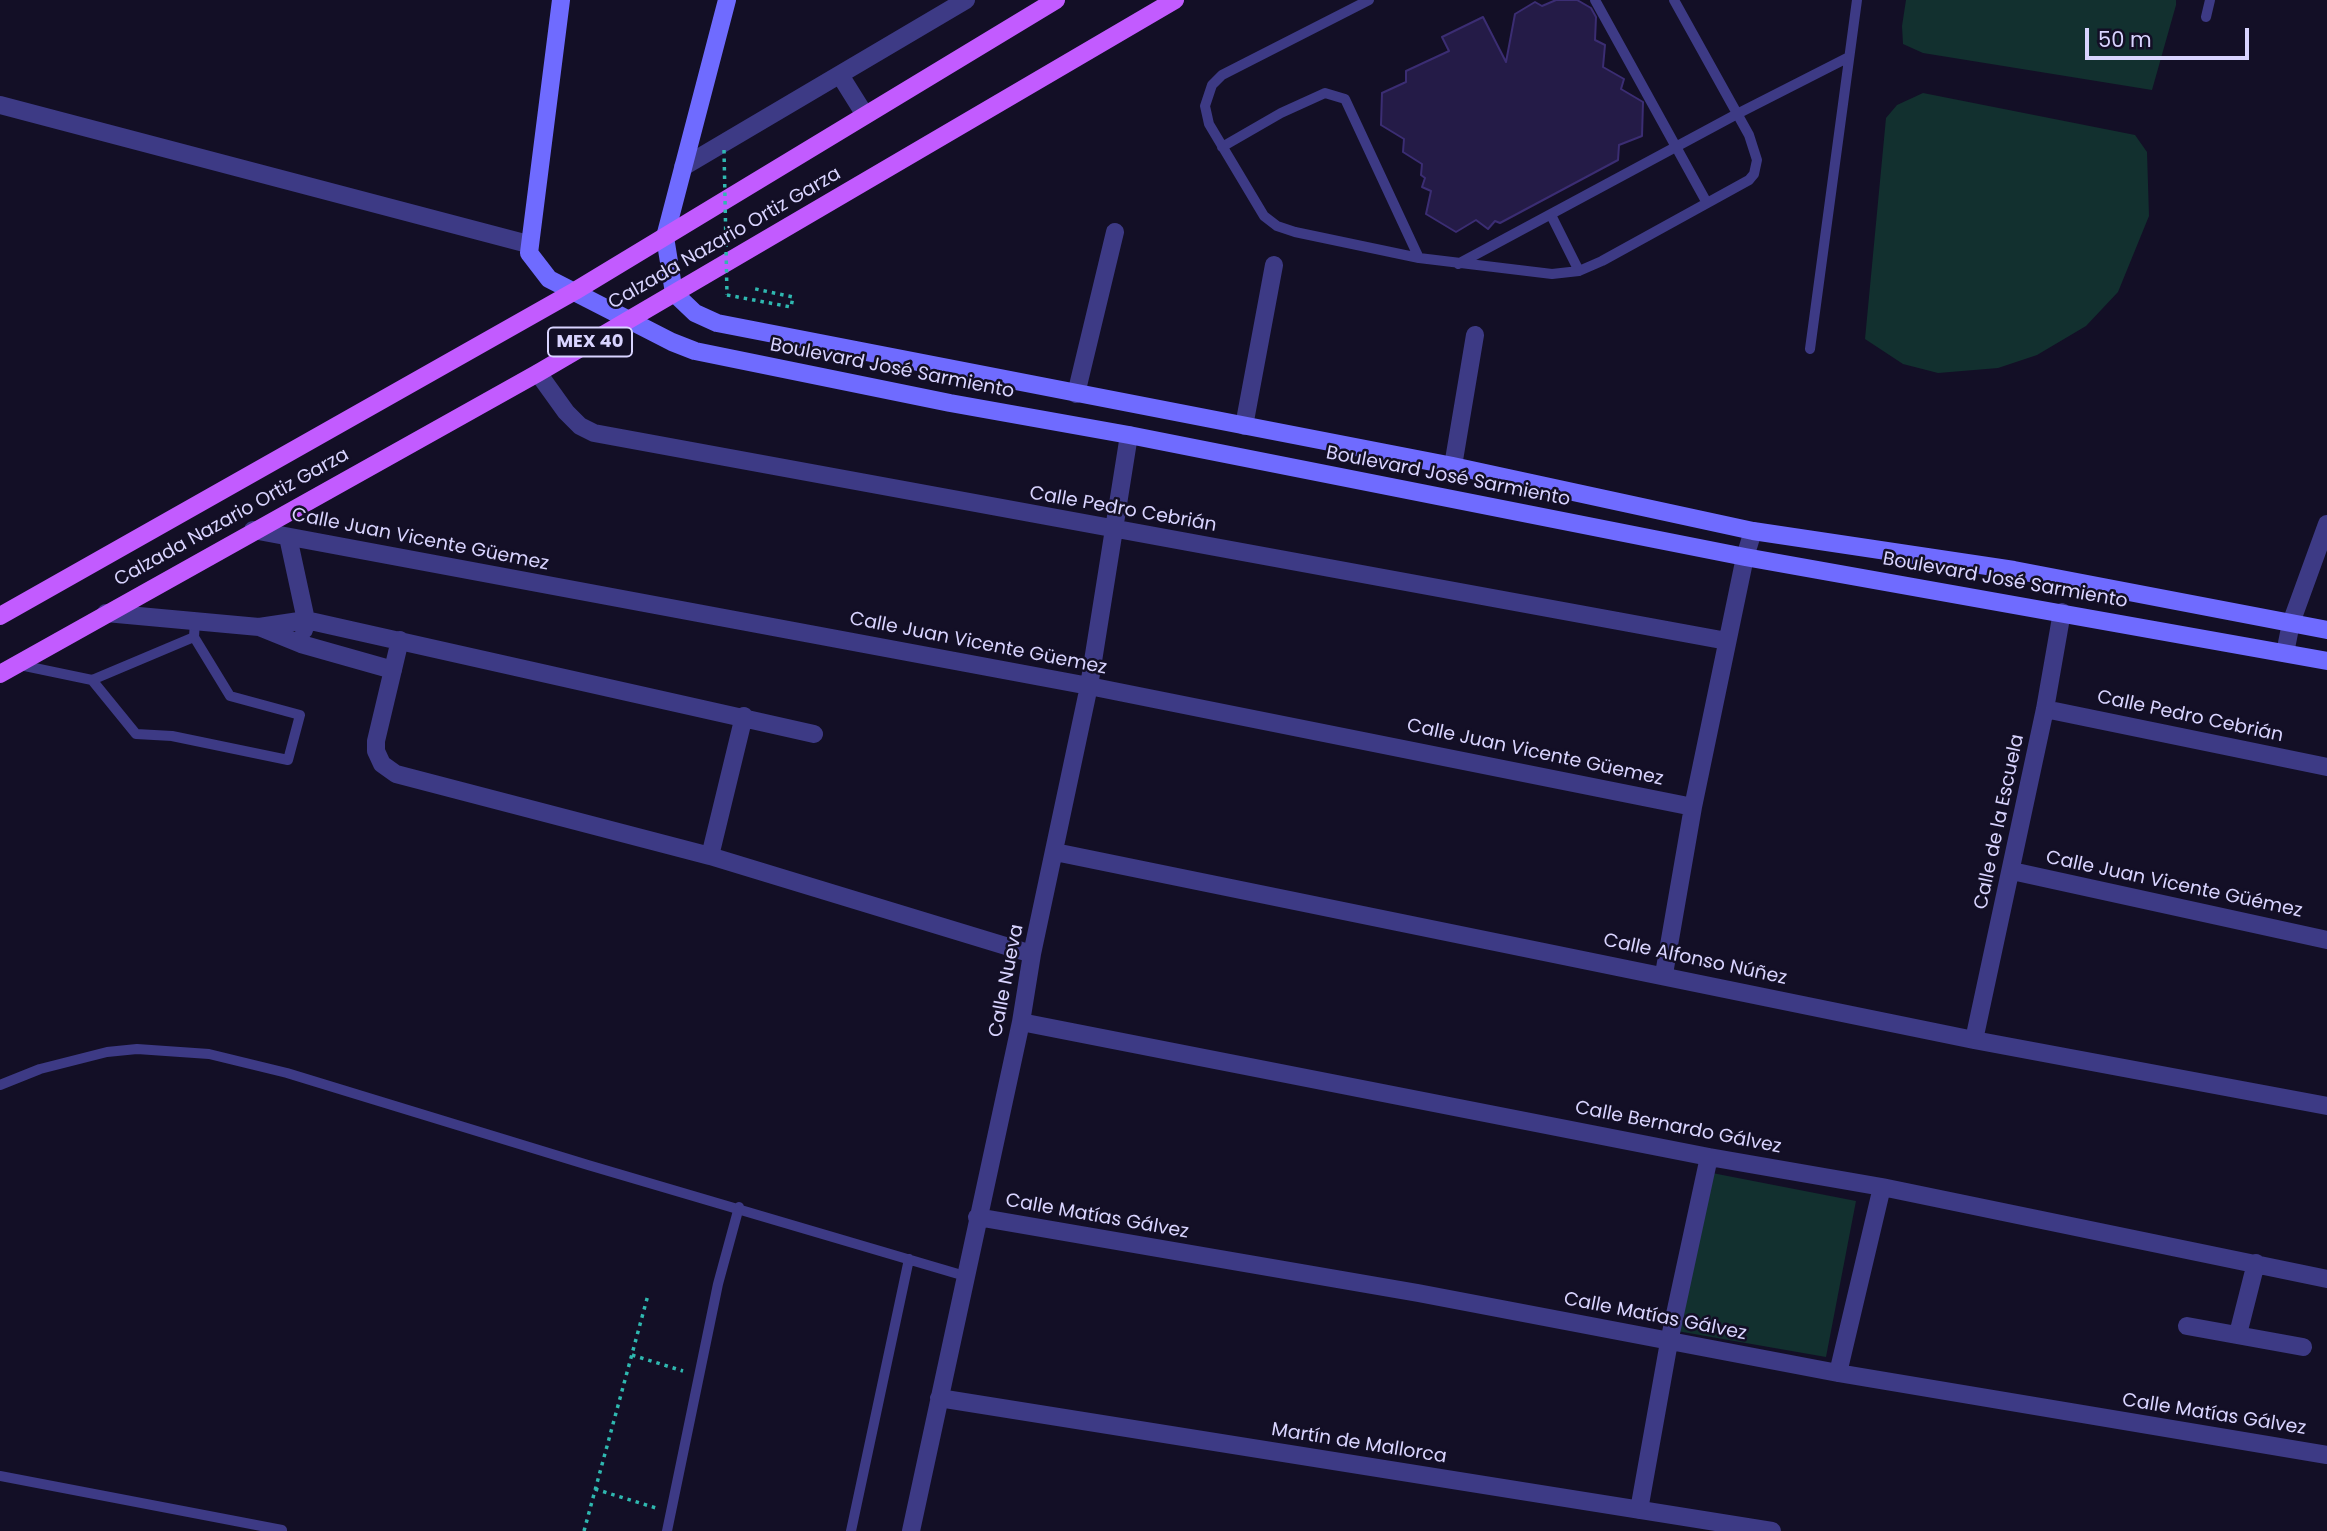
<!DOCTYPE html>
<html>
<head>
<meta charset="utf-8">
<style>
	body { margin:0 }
	#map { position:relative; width:2327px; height:1531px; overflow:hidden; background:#130f26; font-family:Poppins,sans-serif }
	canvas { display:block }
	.scale { position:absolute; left:2085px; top:28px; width:164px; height:32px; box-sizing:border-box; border:4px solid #d9d4ff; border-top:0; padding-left:9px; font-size:21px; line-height:24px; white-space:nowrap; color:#d9d4ff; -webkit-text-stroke:5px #130f26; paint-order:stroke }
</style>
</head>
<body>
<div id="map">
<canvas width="2327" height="1531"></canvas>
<div class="scale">50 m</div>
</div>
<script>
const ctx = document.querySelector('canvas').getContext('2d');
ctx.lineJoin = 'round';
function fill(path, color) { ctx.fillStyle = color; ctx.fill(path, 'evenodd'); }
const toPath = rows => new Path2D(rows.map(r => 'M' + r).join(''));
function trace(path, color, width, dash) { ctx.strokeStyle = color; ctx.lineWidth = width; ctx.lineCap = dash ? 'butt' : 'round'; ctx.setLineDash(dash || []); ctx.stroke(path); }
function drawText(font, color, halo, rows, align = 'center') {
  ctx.font = font + ' Poppins,sans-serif'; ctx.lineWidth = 5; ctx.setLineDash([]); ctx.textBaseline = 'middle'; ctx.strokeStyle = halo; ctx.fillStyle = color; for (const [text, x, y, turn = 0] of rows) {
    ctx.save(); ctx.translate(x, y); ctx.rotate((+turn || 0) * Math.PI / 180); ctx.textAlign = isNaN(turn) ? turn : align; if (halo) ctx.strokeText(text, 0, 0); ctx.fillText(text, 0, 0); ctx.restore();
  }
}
const green = toPath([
	[1906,0,2176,0,2176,5,2152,90,1923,53,1903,44,1902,26],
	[1923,93,2135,135,2147,152,2149,216,2118,292,2086,326,2037,355,1998,368,1938,373,1903,364,1865,339,1886,118,1897,105],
	[1707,1172,1856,1201,1826,1357,1677,1331]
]);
const building = toPath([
	[1556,0,1577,0,1591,8,1596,17,1595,40,1605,45,1603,67,1624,79,1621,89,1643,102,1642,136,1619,145,1618,160,1500,223,1495,221,1488,229,1476,220,1456,232,1426,214,1431,191,1422,187,1425,178,1421,175,1422,164,1403,152,1404,139,1381,125,1382,93,1406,82,1406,71,1449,51,1442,37,1483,17,1506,62,1515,14,1535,2,1542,6,1556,0]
]);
const path = toPath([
	[727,295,791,307,793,297,751,288],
	[632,1355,683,1371],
	[595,1489,656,1508],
	[584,1531,648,1295]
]);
const lane = toPath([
	[1369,0,1222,75,1212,85,1205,106,1209,124,1264,216,1277,226,1295,232,1419,258,1552,274,1579,271,1602,261,1749,180,1754,174,1757,160,1749,135,1674,0],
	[1595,0,1707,203],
	[2206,17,2210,0],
	[1222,147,1281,113,1325,93,1345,99,1419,258],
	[1551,215,1579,271],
	[1458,264,1737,114,1849,57],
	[1810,349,1857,0],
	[20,665,92,680,136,734,172,736,288,760,300,715,230,696,194,637,195,621],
	[92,680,194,637],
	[0,1085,40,1069,107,1052,137,1049,209,1054,287,1073,588,1165,965,1276],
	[0,1476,282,1530],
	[667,1531,718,1284,739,1207],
	[851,1531,909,1259]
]);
const street = toPath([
	[840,75,865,115],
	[0,105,528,244],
	[683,167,966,0],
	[538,373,566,412,580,426,594,433,1727,641],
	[1076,394,1115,232],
	[1244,426,1274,265],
	[1453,466,1475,335],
	[253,530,1089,686,1693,807],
	[288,537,306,620,304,630],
	[106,613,259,627,306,620,814,734],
	[259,627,301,644,393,670],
	[400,640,376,741,376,751,382,764,396,774,710,856,1032,954],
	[2285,653,2291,623,2327,524],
	[2045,709,2327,767],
	[1055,852,1974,1040,2327,1106],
	[710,856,744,716],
	[2012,871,2327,940],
	[1664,974,1693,807,1745,557,1753,531],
	[1021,1022,1709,1157,1882,1187,2327,1279],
	[1974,1040,2045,709,2062,612],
	[977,1217,1418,1293,1838,1373,2327,1455],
	[2187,1326,2303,1347],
	[2238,1334,2256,1263],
	[1838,1373,1882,1187],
	[939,1398,1772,1531],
	[1639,1510,1669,1342,1709,1157],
	[911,1531,1021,1022,1032,954,1089,686,1129,435]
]);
const secondary = toPath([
	[561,0,529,253,549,279,672,342,695,351,950,403,1129,435,1745,557,2327,661],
	[727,0,665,237,674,293,695,313,717,323,1453,466,1753,531,2014,570,2327,630]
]);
const primary = toPath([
	[0,616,575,291,1056,0],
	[0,674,538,373,1175,0]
]);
const pathBridge = toPath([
	[724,150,727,295]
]);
const shields = [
	[590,342,84]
];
const shieldNames = [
	["MEX 40",590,342]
];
const streetNames = [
	["Calzada Nazario Ortiz Garza",725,239,-30],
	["Boulevard José Sarmiento",892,369,11],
	["Boulevard José Sarmiento",1448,477,11],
	["Calle Pedro Cebrián",1123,510,10],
	["Calzada Nazario Ortiz Garza",232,518,-29],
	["Calle Juan Vicente Güemez",420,540,11],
	["Boulevard José Sarmiento",2005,581,10],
	["Calle Juan Vicente Güemez",978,644,11],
	["Calle Pedro Cebrián",2190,717,12],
	["Calle Juan Vicente Güemez",1535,753,12],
	["Calle de la Escuela",2000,822,-78],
	["Calle Juan Vicente Güémez",2174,885,12],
	["Calle Alfonso Núñez",1695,960,12],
	["Calle Nueva",1007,981,-79],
	["Calle Bernardo Gálvez",1678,1128,11],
	["Calle Matías Gálvez",1097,1217,10],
	["Calle Matías Gálvez",1655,1317,11],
	["Calle Matías Gálvez",2214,1415,9],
	["Martín de Mallorca",1359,1444,9]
];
fill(green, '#12302f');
fill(building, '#241b47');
trace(building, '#3b2d73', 2);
trace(path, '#2fb8b0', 3.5, [3.5, 5]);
trace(lane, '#3d3a85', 10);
trace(street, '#3d3a85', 18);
trace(secondary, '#6f6bff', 18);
trace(primary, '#c25bff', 18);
trace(pathBridge, '#2fb8b0', 3.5, [3.5, 5]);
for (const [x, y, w] of shields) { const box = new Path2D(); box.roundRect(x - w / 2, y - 14.5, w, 29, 5); ctx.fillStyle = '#130f26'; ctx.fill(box); trace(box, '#d9d4ff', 2); }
drawText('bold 18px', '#d9d4ff', null, shieldNames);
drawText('19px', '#d9d4ff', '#130f26', streetNames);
</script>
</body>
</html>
